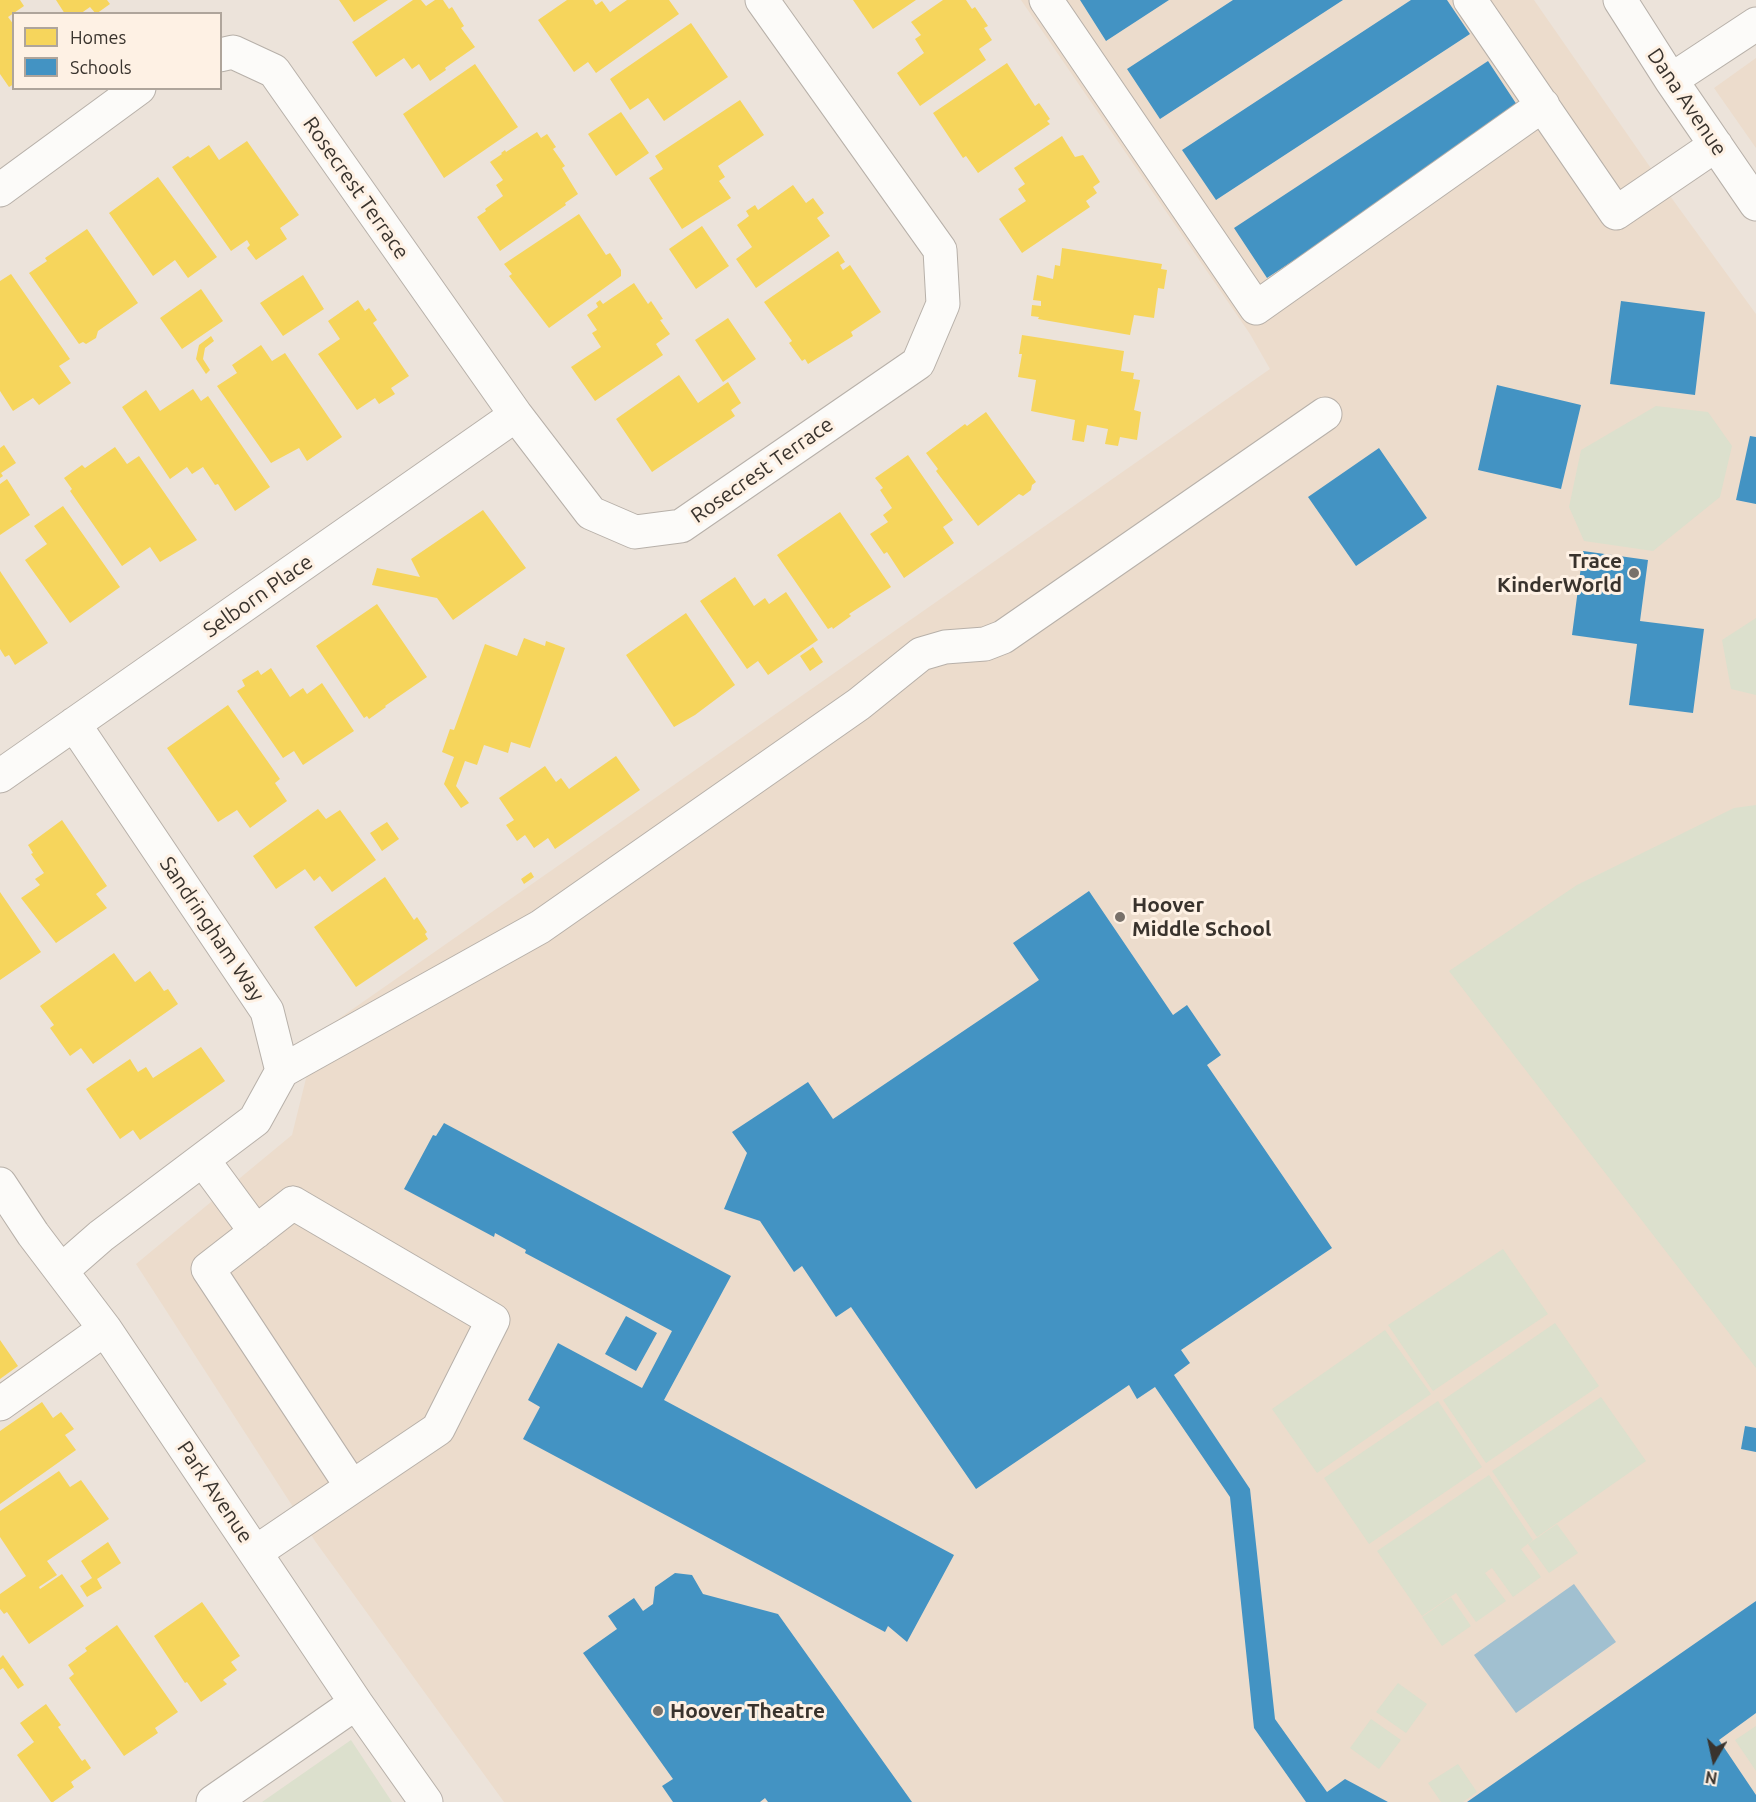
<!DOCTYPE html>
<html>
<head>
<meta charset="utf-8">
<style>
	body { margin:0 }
	#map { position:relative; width:1756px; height:1802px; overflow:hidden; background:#ece3da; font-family:Ubuntu,sans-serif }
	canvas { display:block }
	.legend { position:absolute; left:12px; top:12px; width:210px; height:78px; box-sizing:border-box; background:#fef1e4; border:2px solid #afa59b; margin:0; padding:8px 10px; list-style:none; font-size:18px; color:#39332d }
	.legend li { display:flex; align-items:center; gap:12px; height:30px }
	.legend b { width:30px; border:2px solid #afa59b }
	.north { position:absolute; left:1684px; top:1730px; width:60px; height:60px; -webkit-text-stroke:4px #fef1e4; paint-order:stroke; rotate:189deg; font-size:16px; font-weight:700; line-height:24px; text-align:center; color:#39332d }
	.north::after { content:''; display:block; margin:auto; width:21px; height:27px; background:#39332d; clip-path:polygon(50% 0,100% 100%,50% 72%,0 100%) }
</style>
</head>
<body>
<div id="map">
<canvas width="1756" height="1802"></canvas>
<ul class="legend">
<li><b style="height:16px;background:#f6d55c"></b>Homes</li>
<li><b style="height:16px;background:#4393c3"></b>Schools</li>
</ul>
<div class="north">N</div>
</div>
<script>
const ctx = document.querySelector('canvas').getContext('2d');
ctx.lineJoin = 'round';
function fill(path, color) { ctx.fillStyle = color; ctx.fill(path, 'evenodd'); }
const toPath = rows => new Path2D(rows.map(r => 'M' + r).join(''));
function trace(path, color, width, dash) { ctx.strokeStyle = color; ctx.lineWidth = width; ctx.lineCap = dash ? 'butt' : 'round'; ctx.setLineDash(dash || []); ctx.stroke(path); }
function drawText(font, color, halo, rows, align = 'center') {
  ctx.font = font + ' Ubuntu,sans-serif'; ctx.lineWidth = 6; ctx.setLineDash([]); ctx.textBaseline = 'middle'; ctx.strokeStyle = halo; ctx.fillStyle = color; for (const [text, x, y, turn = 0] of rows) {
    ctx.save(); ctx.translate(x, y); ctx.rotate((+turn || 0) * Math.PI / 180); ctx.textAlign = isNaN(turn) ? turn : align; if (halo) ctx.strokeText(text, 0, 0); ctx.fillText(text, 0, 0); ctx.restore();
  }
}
const built = toPath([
	[1021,0,1534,0,1673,200,1756,314,1756,1802,504,1802,315,1541,136,1264,292,1135,317,1034,1270,369,1250,334],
	[1756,58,1756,148,1714,88]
]);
const green = toPath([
	[1656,406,1708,412,1732,446,1720,497,1653,551,1584,541,1569,507,1581,450],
	[1756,618,1756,695,1731,689,1722,640],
	[1756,805,1756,1368,1449,971,1577,885,1734,808],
	[1503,1249,1548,1314,1433,1391,1388,1325],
	[1555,1323,1599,1386,1486,1463,1443,1400],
	[1385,1330,1431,1394,1317,1473,1272,1409],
	[1601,1397,1646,1461,1537,1537,1492,1471],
	[1438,1401,1482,1467,1369,1544,1324,1478],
	[1489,1475,1533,1540,1521,1549,1541,1577,1513,1597,1492,1568,1485,1573,1506,1601,1476,1622,1456,1593,1422,1616,1377,1551],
	[1557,1524,1578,1553,1549,1573,1528,1544],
	[1451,1597,1471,1626,1442,1646,1422,1617],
	[1398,1683,1427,1704,1406,1733,1376,1712],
	[1371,1719,1401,1740,1379,1769,1350,1748],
	[1756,1726,1756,1771,1735,1740],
	[351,1740,392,1802,262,1802],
	[1458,1764,1477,1792,1463,1802,1441,1802,1428,1783]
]);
const water = toPath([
	[1574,1584,1616,1642,1516,1713,1474,1655]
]);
const homes = toPath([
	[0,0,20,0,24,6,8,17,14,25,14,84,9,87,0,74],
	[56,0,107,0,110,4,96,14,90,7,80,14,65,14],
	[339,0,388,0,354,22],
	[413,0,421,0,426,6,435,0,443,0,449,9,452,7,464,26,461,28,475,47,445,68,446,70,430,81,419,64,412,69,404,58,376,77,352,42],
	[567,0,593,0,596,5,602,1,610,12,627,0,669,0,679,14,596,73,588,62,574,72,538,20],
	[853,0,916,0,873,29],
	[943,0,966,0,972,9,975,7,988,26,984,28,992,40,979,49,986,60,920,106,897,73,924,53,915,39,921,35,911,22],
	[691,23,728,77,664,121,648,98,630,110,610,79],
	[1007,63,1035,106,1039,103,1050,119,1047,121,1050,124,978,173,966,156,963,158,933,113],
	[475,64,518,127,444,178,403,114],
	[740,100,764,135,718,166,725,177,719,181,731,198,682,229,649,178,663,169,655,156],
	[621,112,649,153,616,176,588,134],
	[537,132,541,138,547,134,556,147,553,149,565,166,562,168,578,194,565,203,566,205,500,251,477,217,486,211,485,209,503,196,496,185,503,180,490,162,502,154,501,153,505,150,506,152],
	[1062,136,1075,157,1083,155,1092,169,1100,182,1093,187,1097,193,1086,201,1090,207,1022,253,999,219,1026,201,1018,189,1025,184,1014,168],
	[247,141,299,215,280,228,287,239,256,260,247,248,250,245,247,240,231,251,172,167,188,156,190,158,209,145,219,160],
	[158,177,217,257,188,278,175,260,153,276,109,213],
	[793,185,806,203,813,198,824,213,817,218,830,236,756,288,736,259,752,247,737,225,749,216,746,211,755,205,758,210],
	[579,214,606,255,610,253,621,270,621,276,549,328,509,276,512,274,504,264],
	[702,226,729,266,696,289,669,249],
	[87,229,138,303,98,331,96,338,86,344,83,342,79,344,29,273,47,261,45,258],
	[1062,248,1162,264,1161,269,1167,270,1164,289,1158,288,1154,318,1134,315,1130,335,1038,319,1039,317,1031,316,1032,305,1041,306,1041,301,1033,300,1037,275,1053,279,1055,265,1060,266],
	[838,251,845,262,840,265,843,270,850,265,881,312,851,332,853,336,808,364,805,359,802,361,789,343,792,341,764,302],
	[11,274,70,359,59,366,71,383,39,405,33,398,13,411,0,391,0,281],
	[303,275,324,309,283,336,260,303],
	[634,283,648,304,651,301,663,319,660,320,670,334,656,344,663,355,595,401,571,367,601,347,592,333,597,330,587,315,598,307,596,303,600,300,603,304],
	[201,289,223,321,182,349,160,318],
	[358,300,365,311,369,308,377,320,373,323,409,376,391,388,395,394,379,404,375,398,357,410,318,354,340,339,328,321],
	[728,318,756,359,723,382,695,340],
	[1022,335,1124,351,1121,371,1134,373,1133,379,1140,380,1134,410,1141,412,1137,440,1120,437,1118,446,1105,444,1108,429,1087,425,1084,442,1072,440,1075,420,1031,411,1036,380,1018,377,1022,354,1019,354],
	[211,336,214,341,205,348,203,359,210,370,206,374,196,359,199,345],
	[261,345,272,361,285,353,342,437,307,461,299,448,271,463,217,386,237,373,232,365],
	[679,375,698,403,728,382,741,403,731,410,735,416,652,472,616,419],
	[193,389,201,401,208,396,270,487,235,511,218,484,215,485,203,467,192,474,187,467,170,479,122,407,146,390,160,411],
	[986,412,1036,482,1032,485,1031,490,1023,496,1019,494,978,526,936,471,938,469,926,453,965,424,967,426],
	[4,445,16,463,1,473,3,476,0,478,0,448],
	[115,447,127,464,139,456,197,540,160,562,150,547,122,566,70,491,72,489,64,478,82,465,85,468],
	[908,455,953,520,943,527,954,543,904,578,887,552,884,554,870,534,888,522,883,515,892,508,880,490,883,488,875,478],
	[7,479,30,515,0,535,0,484],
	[63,506,120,587,70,623,25,560,47,544,34,526],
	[483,510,526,568,453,620,437,598,372,585,377,568,420,577,411,559],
	[840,512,891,587,849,614,851,616,833,629,832,627,828,629,777,555],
	[0,571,48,643,15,665,9,655,5,657,0,649],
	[735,577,754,606,765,598,769,604,786,592,818,640,768,675,758,661,747,669,700,601],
	[377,604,427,677,385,706,386,707,369,719,367,716,364,718,316,646],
	[686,613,735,685,695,715,674,727,626,655],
	[524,638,545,646,546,641,565,648,530,748,511,742,508,753,484,745,477,765,465,761,456,786,469,803,461,808,444,784,454,757,442,752,450,729,454,730,485,644,517,656],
	[813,647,823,662,810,671,800,656],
	[271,668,290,697,303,688,307,694,322,683,354,731,303,765,294,751,283,758,237,691,245,686,242,680,258,670,261,675],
	[228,705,280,779,275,783,287,801,250,828,237,810,218,822,167,748],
	[616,756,640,790,555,849,548,838,534,848,525,835,517,841,506,825,514,820,499,798,545,766,556,782,561,778,569,789],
	[318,809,326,819,340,810,376,860,332,892,320,876,314,881,305,869,276,889,253,856],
	[62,820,107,886,96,894,107,908,56,943,21,898,40,885,35,879,44,873,31,854,33,853,28,845],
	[387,822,399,839,382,851,370,833],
	[531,872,534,877,524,884,521,879],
	[385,877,414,920,417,917,427,932,425,934,428,939,356,987,314,927],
	[0,892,41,952,0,980],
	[114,953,135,982,150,971,164,991,168,989,178,1004,93,1064,81,1048,70,1056,50,1028,54,1025,40,1006],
	[201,1047,225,1081,140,1140,133,1130,120,1139,86,1089,130,1059,138,1072,146,1067,153,1078],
	[0,1340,18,1366,0,1379],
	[42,1402,53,1418,61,1412,74,1429,65,1435,76,1450,0,1504,0,1431],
	[59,1471,70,1487,81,1480,109,1519,47,1561,57,1575,39,1587,40,1589,62,1574,84,1606,29,1644,7,1612,4,1614,0,1609,0,1594,26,1576,0,1537,0,1511],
	[108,1542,121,1563,97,1579,102,1588,87,1597,80,1586,92,1578,81,1561],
	[202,1602,240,1656,231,1662,237,1670,223,1680,227,1684,201,1702,187,1682,185,1683,154,1636],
	[117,1625,178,1712,155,1728,158,1733,124,1756,69,1678,74,1674,68,1665,87,1651,85,1648],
	[3,1655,24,1685,18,1689,3,1668,0,1670,0,1658],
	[46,1704,61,1725,58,1727,82,1761,85,1759,91,1768,71,1782,74,1787,53,1802,51,1802,17,1755,34,1742,20,1723]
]);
const schools = toPath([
	[1080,0,1169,0,1106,41],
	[1233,0,1343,0,1160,119,1127,69],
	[1411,0,1447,0,1470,34,1216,200,1182,150],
	[1488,61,1521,111,1267,278,1234,228],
	[1621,301,1705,312,1695,395,1610,384],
	[1497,385,1581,405,1561,489,1478,470],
	[1750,436,1756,437,1756,504,1736,500],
	[1379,448,1427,518,1356,566,1308,497],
	[1583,551,1648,560,1640,621,1704,629,1693,713,1629,705,1637,644,1572,635],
	[1089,891,1173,1015,1187,1005,1221,1055,1207,1065,1332,1248,1181,1350,1190,1363,1174,1375,1250,1489,1275,1719,1327,1792,1345,1779,1388,1802,1306,1802,1254,1728,1230,1497,1155,1387,1137,1399,1129,1385,976,1489,851,1307,836,1317,802,1266,794,1272,760,1221,724,1209,747,1153,732,1132,808,1082,833,1119,1039,980,1013,943],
	[444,1123,731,1276,664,1400,954,1555,907,1642,888,1626,885,1632,523,1439,540,1407,528,1400,558,1343,642,1388,672,1331,525,1253,526,1250,495,1233,494,1237,404,1189,433,1135,436,1136],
	[626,1316,657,1333,636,1371,605,1354],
	[1745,1426,1756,1428,1756,1452,1741,1449],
	[675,1573,692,1575,703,1594,778,1614,912,1802,768,1802,765,1798,760,1802,673,1802,662,1786,673,1779,583,1653,617,1629,608,1616,634,1598,643,1611,653,1604,655,1587],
	[1756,1601,1756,1713,1719,1740,1756,1795,1756,1802,1467,1802]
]);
const minor = toPath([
	[1046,0,1256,308,1543,105],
	[1470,0,1616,213,1716,145],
	[1620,0,1671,80,1756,204],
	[220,55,233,52,274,71,516,415,591,513,635,532,681,526,918,363,943,304,940,250,762,0],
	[1671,80,1756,24],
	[0,190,139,88],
	[0,776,516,415],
	[282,1071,540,927,859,704,921,654,945,647,985,644,1003,637,1325,414],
	[203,1160,256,1232],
	[0,1184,33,1234,105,1329,356,1703,426,1802],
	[293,1203,493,1320,438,1429,352,1487,208,1269,293,1203],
	[61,1271,101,1236,255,1120,282,1071,267,1011,74,724],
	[0,1404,105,1329],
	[256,1552,352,1487],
	[213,1802,356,1703]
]);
const markers = [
	[1634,573,6,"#78716a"],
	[1120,917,6,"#78716a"],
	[658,1711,6,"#78716a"]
];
const streetNames = [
	["Dana Avenue",1687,102,56],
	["Rosecrest Terrace",356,188,55],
	["Rosecrest Terrace",762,470,-35],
	["Selborn Place",258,596,-35],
	["Sandringham Way",212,929,56],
	["Park Avenue",215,1492,56]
];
const poiNames = [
	["Trace",1622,561,"right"],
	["KinderWorld",1622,585,"right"],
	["Hoover",1132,905],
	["Middle School",1132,929],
	["Hoover Theatre",670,1711]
];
fill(built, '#ecdccc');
fill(green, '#dce0cd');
fill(water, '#a1c0d0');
fill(homes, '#f6d55c');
fill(schools, '#4393c3');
trace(minor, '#b7b0a9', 35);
trace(minor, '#fcfbf9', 33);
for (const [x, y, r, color] of markers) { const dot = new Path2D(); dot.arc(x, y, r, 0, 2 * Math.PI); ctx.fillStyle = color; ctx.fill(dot); trace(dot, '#fef1e4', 2); }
drawText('21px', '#39332d', '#fef1e4', streetNames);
drawText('bold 21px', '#39332d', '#fef1e4', poiNames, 'left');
</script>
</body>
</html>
